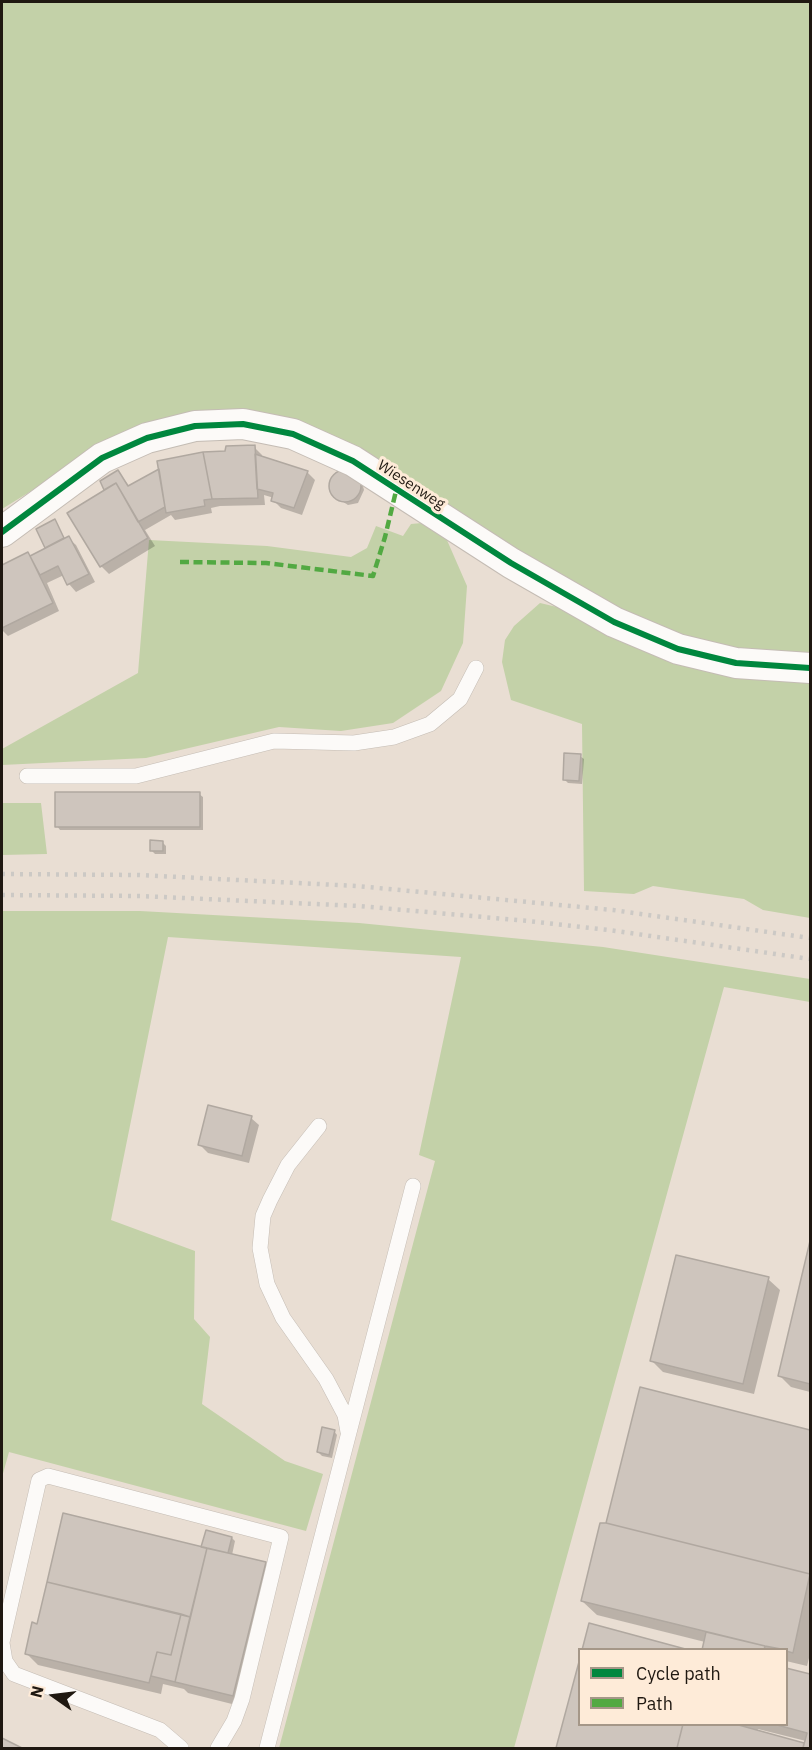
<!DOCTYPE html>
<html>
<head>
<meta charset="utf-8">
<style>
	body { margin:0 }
	#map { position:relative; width:812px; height:1750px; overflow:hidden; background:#e9ded3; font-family:"IBM Plex Sans",sans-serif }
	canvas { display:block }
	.frame { position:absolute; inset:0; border:3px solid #1f1811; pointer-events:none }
	.legend { position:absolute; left:578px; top:1648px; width:210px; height:78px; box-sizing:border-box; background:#feebd8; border:2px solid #a59788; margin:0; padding:8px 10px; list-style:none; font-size:18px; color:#1f1811 }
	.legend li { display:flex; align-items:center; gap:12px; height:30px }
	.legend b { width:30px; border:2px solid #a59788 }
	.north { position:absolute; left:24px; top:1666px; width:60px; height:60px; -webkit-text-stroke:4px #feebd8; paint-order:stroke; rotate:284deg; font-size:16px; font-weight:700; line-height:24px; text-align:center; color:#1f1811 }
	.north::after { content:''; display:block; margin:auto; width:21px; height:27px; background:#1f1811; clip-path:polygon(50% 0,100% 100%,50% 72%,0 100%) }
</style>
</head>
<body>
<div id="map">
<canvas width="812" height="1750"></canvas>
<div class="frame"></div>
<ul class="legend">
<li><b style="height:8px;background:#00873e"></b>Cycle path</li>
<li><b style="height:8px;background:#52a942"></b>Path</li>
</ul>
<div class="north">N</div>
</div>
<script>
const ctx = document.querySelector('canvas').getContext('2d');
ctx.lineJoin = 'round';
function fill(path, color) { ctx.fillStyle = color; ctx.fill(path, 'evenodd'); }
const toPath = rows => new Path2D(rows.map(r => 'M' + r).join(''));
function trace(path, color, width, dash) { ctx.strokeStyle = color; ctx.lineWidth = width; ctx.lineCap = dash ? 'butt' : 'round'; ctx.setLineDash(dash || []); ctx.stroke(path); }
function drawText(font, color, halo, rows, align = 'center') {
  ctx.font = font + ' "IBM Plex Sans",sans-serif'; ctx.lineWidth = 6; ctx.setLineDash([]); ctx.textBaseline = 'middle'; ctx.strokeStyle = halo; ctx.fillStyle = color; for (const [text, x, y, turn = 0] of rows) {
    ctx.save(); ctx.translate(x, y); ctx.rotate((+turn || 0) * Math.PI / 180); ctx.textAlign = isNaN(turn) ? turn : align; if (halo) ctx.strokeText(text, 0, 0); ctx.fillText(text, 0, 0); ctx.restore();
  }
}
const green = toPath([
	[2,2,810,2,810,659,766,656,671,637,603,604,335,438,117,438,2,509],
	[422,523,443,531,467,586,463,643,441,691,393,723,341,731,279,727,146,758,2,765,2,749,138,673,149,540,267,546,351,557,367,548,376,526,403,536,411,524],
	[540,603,574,611,810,677,810,918,763,910,744,899,653,886,634,894,584,891,582,724,511,700,502,662,505,640,514,626],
	[2,803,41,803,47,854,2,855],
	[2,911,140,911,359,923,603,947,810,979,810,1002,724,987,514,1748,279,1748,435,1161,419,1155,461,957,168,937,111,1220,195,1251,194,1319,210,1337,202,1404,285,1461,323,1474,306,1531,9,1452,2,1477]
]);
const shadow = toPath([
	[254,447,262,455,262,458,307,472,315,480,302,515,281,508,273,500,274,498,264,495,265,505,220,506,211,508,212,513,175,520,171,515,145,530,155,546,109,574,101,566,106,491,102,482,118,472,130,487,227,452],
	[348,472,362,482,364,490,358,503,348,505,334,496,330,485,337,473],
	[54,521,65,539,68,538,76,545,95,582,76,592,69,584,64,575,47,583,59,611,8,636,2,630,2,566,28,554,31,557,48,548,47,547],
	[580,756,584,759,582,784,568,783,565,780],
	[199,794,203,797,203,830,60,830,57,826],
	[162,842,166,846,166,854,155,854,151,850],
	[251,1118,259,1125,249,1163,208,1153,200,1145],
	[810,1247,810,1392,791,1387,780,1376],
	[768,1279,780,1290,754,1394,663,1372,652,1361],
	[641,1389,810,1431,810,1654,807,1666,786,1661,786,1650,703,1650,705,1642,597,1615,582,1601,608,1524],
	[334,1431,337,1435,332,1458,322,1456,318,1452],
	[232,1538,235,1541,232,1555,265,1563,276,1575,244,1707,188,1693,184,1689,163,1684,161,1694,38,1665,26,1653,38,1626,203,1548],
	[580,1664,580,1724,786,1724,786,1669,810,1675,810,1748,557,1748],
	[758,1729,806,1741,805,1745,757,1732]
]);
const building = toPath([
	[255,445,258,498,212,499,203,452,225,451,226,446,255,445],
	[203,452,212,499,204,500,205,506,166,513,157,461,203,452],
	[255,454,308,471,294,508,271,501,273,493,257,489,255,454],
	[159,469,165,507,138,522,116,483,104,490,100,481,118,470,128,486,159,469],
	'329 486a16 16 0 1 1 32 0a16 16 0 1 1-32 0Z',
	[116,483,148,538,100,567,67,513,116,483],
	[55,519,64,538,45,548,36,529,55,519],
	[69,536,89,574,67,585,58,566,40,575,30,556,69,536],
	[28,552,53,603,2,628,2,565,28,552],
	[564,753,581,754,579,781,563,780,564,753],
	[55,792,200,792,200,827,55,827,55,792],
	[150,840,163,841,163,851,150,851,150,840],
	[208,1105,252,1116,242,1156,198,1145,208,1105],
	[810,1241,810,1384,778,1376,810,1241],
	[676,1255,769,1277,743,1384,650,1361,676,1255],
	[640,1387,810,1430,810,1574,606,1523,640,1387],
	[322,1427,335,1430,329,1455,317,1452,322,1427],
	[63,1513,207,1548,190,1617,47,1582,63,1513],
	[600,1523,606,1523,810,1574,793,1653,786,1651,786,1650,765,1646,581,1601,600,1523],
	[206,1530,232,1537,228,1553,201,1547,206,1530],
	[207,1548,266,1562,233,1696,175,1682,207,1548],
	[47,1582,181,1614,171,1655,157,1652,149,1683,25,1654,32,1622,37,1624,47,1582],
	[181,1614,190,1617,175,1682,151,1676,157,1652,171,1655,181,1614],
	[589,1623,689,1650,582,1650,589,1623],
	[706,1632,765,1646,764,1650,702,1650,706,1632],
	[580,1658,580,1724,683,1724,677,1748,556,1748,580,1658],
	[786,1668,810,1674,810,1748,803,1748,807,1733,773,1724,786,1724,786,1668],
	[683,1724,735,1724,804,1743,803,1748,677,1748,683,1724],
	[2,1738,22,1748,2,1748,2,1738]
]);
const service = toPath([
	[27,776,136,776,274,741,354,743,394,737,430,724,460,699,476,668],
	[319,1126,288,1165,270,1200,263,1216,260,1248,267,1284,283,1318,326,1379,345,1415,348,1432],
	[2,1642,39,1480,48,1476,281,1537,242,1699,234,1721,218,1748],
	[2,1643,5,1661,14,1674,160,1730,181,1748],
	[267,1748,413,1186]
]);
const minor = toPath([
	[2,532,102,458,147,438,195,426,243,424,293,434,353,461,511,563,614,622,678,649,736,663,810,668]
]);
const rail = toPath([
	[2,874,139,875,357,886,613,910,810,938],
	[2,895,140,896,359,906,528,921,609,930,810,959]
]);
const quiet = toPath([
	[180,562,266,563,373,576,385,537,396,491]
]);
const cycleway = toPath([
	[2,532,102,458,147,438,195,426,243,424,293,434,353,461,511,563,614,622,678,649,736,663,810,668]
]);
const streetNames = [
	["Wiesenweg",411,485,33]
];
fill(green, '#c3d1a8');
fill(shadow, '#0003');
fill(building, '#cec5bd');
trace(building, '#b0a8a0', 1.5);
trace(service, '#c4bcb4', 16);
trace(minor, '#c4bcb4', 32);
trace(service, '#fcfaf8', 15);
trace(minor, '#fcfaf8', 30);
trace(rail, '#ccc9c5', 4.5, [3, 6]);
trace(quiet, '#52a942', 4.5, [9, 4.5]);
trace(cycleway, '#00873e', 6);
drawText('15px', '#1f1811', '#feebd8', streetNames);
</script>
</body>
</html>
